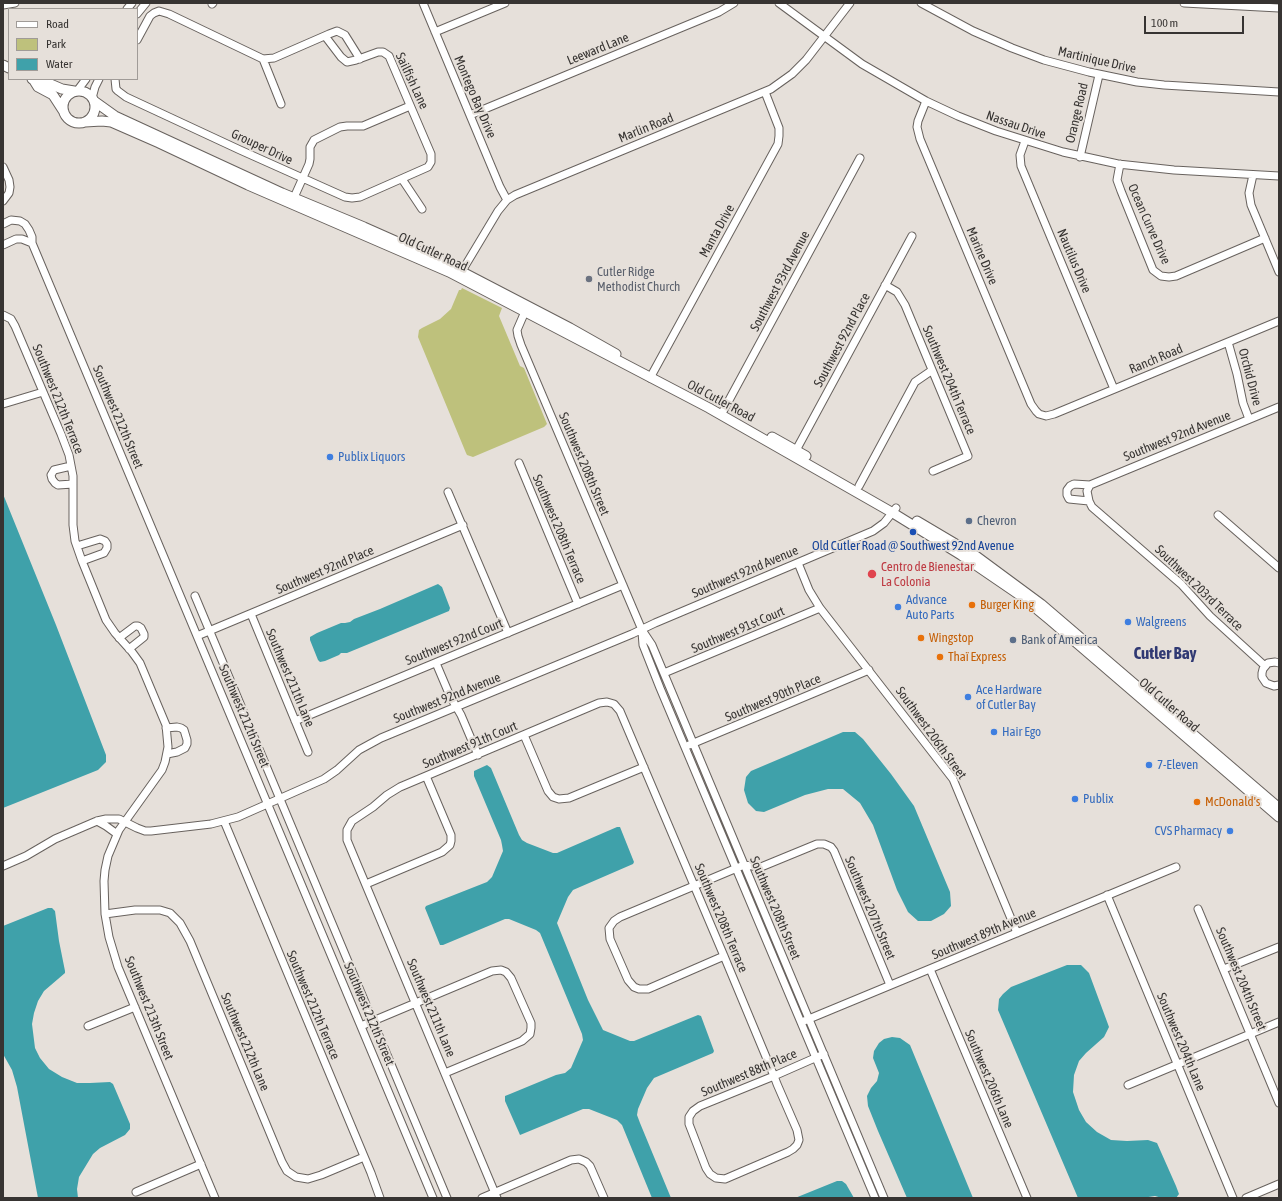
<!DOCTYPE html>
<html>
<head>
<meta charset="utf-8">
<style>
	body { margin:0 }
	#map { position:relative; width:1282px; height:1201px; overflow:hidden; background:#e6e0da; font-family:"Asap Condensed",sans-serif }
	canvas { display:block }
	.frame { position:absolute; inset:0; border:4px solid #373432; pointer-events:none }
	.legend { position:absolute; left:8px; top:8px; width:130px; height:72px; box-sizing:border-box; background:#e6e0da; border:1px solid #a09b97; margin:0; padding:5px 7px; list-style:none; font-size:12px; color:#373432 }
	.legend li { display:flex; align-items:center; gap:8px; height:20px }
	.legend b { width:20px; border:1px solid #a09b97 }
	.scale { position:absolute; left:1144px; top:16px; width:100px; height:18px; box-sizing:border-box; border:2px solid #373432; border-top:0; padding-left:5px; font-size:12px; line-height:14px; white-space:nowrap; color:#373432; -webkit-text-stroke:3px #e6e0da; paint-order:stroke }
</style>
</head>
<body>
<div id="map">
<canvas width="1282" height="1201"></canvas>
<div class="frame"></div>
<ul class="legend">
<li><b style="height:5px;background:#fff"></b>Road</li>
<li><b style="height:11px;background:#bec17c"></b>Park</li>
<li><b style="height:11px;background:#3fa1aa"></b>Water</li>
</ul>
<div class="scale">100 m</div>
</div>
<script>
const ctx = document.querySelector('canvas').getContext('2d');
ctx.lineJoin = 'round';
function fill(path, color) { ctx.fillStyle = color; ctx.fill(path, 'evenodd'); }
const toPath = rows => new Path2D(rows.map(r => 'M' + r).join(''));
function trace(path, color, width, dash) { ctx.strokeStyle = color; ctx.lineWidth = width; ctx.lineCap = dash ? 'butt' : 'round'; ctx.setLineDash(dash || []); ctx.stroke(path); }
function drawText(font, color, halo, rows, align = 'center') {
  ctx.font = font + ' "Asap Condensed",sans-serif'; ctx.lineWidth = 4; ctx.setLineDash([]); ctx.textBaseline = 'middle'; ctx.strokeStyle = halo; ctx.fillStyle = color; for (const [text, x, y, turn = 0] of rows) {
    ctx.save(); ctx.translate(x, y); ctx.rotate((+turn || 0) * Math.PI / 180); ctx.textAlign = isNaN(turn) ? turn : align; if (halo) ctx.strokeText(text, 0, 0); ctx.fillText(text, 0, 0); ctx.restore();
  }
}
const green = toPath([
	[462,288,502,308,499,316,520,366,524,368,547,424,544,427,473,457,467,455,466,453,418,337,419,330,422,328,440,319,451,309,459,290,461,290]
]);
const water = toPath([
	[3,494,56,625,106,755,106,762,98,770,3,808],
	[438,584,442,587,450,608,449,611,347,653,341,653,339,655,325,661,320,662,318,660,310,640,310,637,317,633,341,623,345,623,350,622,354,619,380,609],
	[843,732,855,732,863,739,891,774,914,806,950,892,951,906,944,914,931,921,918,921,908,912,897,890,873,825,860,803,843,789,828,789,805,795,764,812,756,811,748,803,744,790,746,777,751,771],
	[487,765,491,768,519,835,522,840,527,843,553,853,557,853,617,827,620,827,634,862,633,864,573,890,568,897,557,923,588,1000,603,1030,630,1041,634,1041,698,1015,701,1016,714,1051,713,1053,654,1078,647,1088,638,1109,637,1115,640,1123,671,1198,652,1198,622,1125,617,1120,589,1109,583,1109,520,1135,505,1101,505,1096,510,1094,556,1075,565,1073,571,1068,583,1040,582,1034,540,933,536,930,509,919,505,919,443,945,440,945,425,908,426,906,487,882,492,877,503,851,502,845,501,840,474,776,474,771],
	[48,908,52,908,55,911,59,941,65,971,65,973,44,991,38,1001,34,1013,32,1024,35,1048,40,1058,49,1069,62,1077,77,1083,90,1083,110,1082,113,1084,130,1124,130,1129,125,1135,100,1148,93,1154,79,1177,77,1189,78,1198,38,1198,17,1087,12,1070,3,1054,3,926],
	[1067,965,1081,965,1089,973,1109,1027,1104,1037,1086,1053,1079,1061,1074,1075,1073,1092,1079,1110,1086,1122,1097,1132,1111,1140,1127,1141,1148,1140,1157,1143,1176,1186,1179,1194,1176,1198,1162,1198,1155,1196,1142,1198,1078,1198,998,1010,999,999,1003,994,1011,987],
	[892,1037,900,1038,910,1045,973,1198,907,1198,878,1131,868,1106,867,1096,871,1088,877,1081,879,1073,873,1058,874,1051,879,1043,884,1039],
	[837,1181,842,1181,846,1184,854,1198,795,1198]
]);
const minor = toPath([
	[423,3,500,187,507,200],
	[779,3,862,64,926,101,958,116,996,131,1063,152,1118,164,1174,170,1279,176],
	[921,3,973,31,1012,48,1044,60,1089,72,1137,82,1164,85,1279,92],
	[1184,3,1279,8],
	[212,4,213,3],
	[3,5,15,3],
	[127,9,132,3],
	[137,14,146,3],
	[435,32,505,3],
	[137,40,150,16,154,13,159,11,169,14,263,59,274,58,329,34,337,31,345,35,360,59],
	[263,59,281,104],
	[115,79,116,89,118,91,126,97,240,150,345,197,352,198,360,197,428,167,431,162,431,154,389,56,383,52,378,52,356,60,347,62,341,57,325,36],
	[77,91,86,79],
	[92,98,95,87,99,79],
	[926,101,918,121,917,127,920,139,1031,404,1036,411,1039,414,1046,416,1054,414,1279,321],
	[470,115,719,12,734,3],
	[1025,141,1020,155,1021,166,1114,389],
	[1080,157,1099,75],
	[1120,164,1117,180,1121,191,1153,270,1161,276,1169,277,1176,276,1265,238],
	[3,167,9,180,10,187,9,193,3,201],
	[1253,175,1249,193,1251,205,1279,272],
	[402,179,422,209],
	[292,202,309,164,310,159,310,147,314,140,340,127,347,126,363,126,410,106],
	[3,224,11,220,20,221,25,224,29,230,32,237,32,243,40,262,433,1198],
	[3,245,16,239,22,239,32,243],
	[459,276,498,211,507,200,515,195,771,89,792,74,806,60,850,3],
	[885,285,897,292,905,305,968,456,933,471],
	[527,307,517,330,518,336,521,345,642,630,652,645,884,1198],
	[3,315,11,319,15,326,61,434,69,455,73,476,73,525,75,541,82,561,106,620,115,633,132,652,140,663,166,725,168,747,165,762,162,770,119,830,108,856,105,870,104,881,105,914,109,937,118,967,215,1198],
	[1228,342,1237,374,1243,403,1249,419],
	[650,378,778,144,779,136,779,128,765,92],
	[3,404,43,392],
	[721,415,860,158],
	[794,454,912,236],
	[519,463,578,604],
	[71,466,54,470,51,475,52,479,55,483,58,485,73,484],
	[859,486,915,382,931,371],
	[448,492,508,633],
	[1089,501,1069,499,1067,495,1067,490,1070,486,1074,484,1090,485],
	[1218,515,1279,568],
	[77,546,100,539,105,541,107,544,107,548,104,553,82,561],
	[798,563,809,590,820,608,953,779,1017,933],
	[195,596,447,1198],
	[251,614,308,752],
	[642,632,643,645,660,688,875,1198],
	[197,636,463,525],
	[119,638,135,626,138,626,141,628,144,634,144,637,129,649],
	[436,663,450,696,461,715,478,755],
	[1279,663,1275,662,1268,663,1263,669,1262,673,1262,677,1266,683,1274,686,1279,685],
	[1265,666,1210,616,1181,584,1092,507,1089,501,1087,491,1090,485,1279,407],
	[664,673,820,608],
	[295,721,623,585],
	[166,728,177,727,181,728,184,730,187,740,187,744,185,748,177,752,167,754],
	[524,735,548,791,553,797,559,799,569,798,644,767],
	[689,745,869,670],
	[97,821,106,826,117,834],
	[224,821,371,1173,380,1198],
	[3,866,26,856,55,839,97,821,106,819,119,819,137,828,145,831,151,831,211,824,238,817,324,779,337,770,359,750,381,738,632,634,655,623,873,531,884,523,896,508],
	[366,884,442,852,450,845,451,841,451,835,426,776],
	[1107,895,1233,1198],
	[1198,909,1279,1103],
	[105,914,135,910,160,910,170,913,180,923,190,941,282,1162,287,1171,296,1177,308,1179,321,1175,364,1157],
	[724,956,648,989,639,989,634,987,628,980,610,939,609,928,614,921,620,917,744,865,761,867,817,844,824,844,831,847,834,851,890,985],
	[930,969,1027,1198],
	[1224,969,1279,947],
	[804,1021,1176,867],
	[88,1026,135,1007],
	[361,1026,492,971,501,970,506,972,511,978,531,1023,531,1028,530,1034,522,1041,445,1073],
	[1128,1085,1279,1022],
	[136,1192,201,1164],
	[482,1198,571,1160,579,1159,586,1162,590,1166,604,1198],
	[497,1198,347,840,347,830,352,821,373,807,387,795,400,787,599,703,607,702,614,704,620,711,724,956,774,1076,777,1084,797,1130,799,1140,797,1145,793,1149,788,1152,725,1179,716,1178,710,1174,706,1168,689,1124,689,1117,693,1111,700,1106,774,1076,824,1054],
	[1246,1198,1279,1184]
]);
const major = toPath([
	[3,65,9,68],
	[32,79,41,80,62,89,74,91],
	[33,79,38,87,53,95,64,112],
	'63 107a16 16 0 1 1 32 0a16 16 0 1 1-32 0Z',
	[94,101,115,116,282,193,364,227,443,262,570,328,616,354],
	[85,122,102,121,111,122,159,143,248,185,449,272,709,408,893,513,961,555,1021,596,1050,620,1279,817],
	[772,437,806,456],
	[917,521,976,556,1041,604,1279,808]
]);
const markers = [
	[589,279,4,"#6b7280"],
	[330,457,4,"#3f7fe0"],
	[969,521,4,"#5c6f8a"],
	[913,532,4,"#1a4fb4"],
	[872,574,5,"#e0444e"],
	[972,605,4,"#e8710a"],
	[898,607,4,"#3f7fe0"],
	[1128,622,4,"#3f7fe0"],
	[921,638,4,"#e8710a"],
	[1013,640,4,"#5c6f8a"],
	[940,657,4,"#e8710a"],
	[968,697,4,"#3f7fe0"],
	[994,732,4,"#3f7fe0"],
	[1149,765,4,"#3f7fe0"],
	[1075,799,4,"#3f7fe0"],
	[1197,802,4,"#e8710a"],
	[1230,831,4,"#3f7fe0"]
];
const streetNames = [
	["Leeward Lane",598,49,-22],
	["Martinique Drive",1097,60,13],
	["Sailfish Lane",412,81,65],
	["Montego Bay Drive",475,97,67],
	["Orange Road",1077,113,-77],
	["Nassau Drive",1016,125,19],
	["Marlin Road",646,128,-22],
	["Grouper Drive",262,147,25],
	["Ocean Curve Drive",1149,224,66],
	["Manta Drive",717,231,-61],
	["Old Cutler Road",433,252,25],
	["Marine Drive",982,256,67],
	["Nautilus Drive",1074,261,67],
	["Southwest 93rd Avenue",780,281,-62],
	["Southwest 92nd Place",842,340,-62],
	["Ranch Road",1156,359,-23],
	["Orchid Drive",1250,377,75],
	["Southwest 204th Terrace",949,380,67],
	["Southwest 212th Terrace",58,399,68],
	["Old Cutler Road",721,401,28],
	["Southwest 212th Street",118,417,67],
	["Southwest 92nd Avenue",1177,436,-22],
	["Southwest 208th Street",584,464,67],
	["Southwest 208th Terrace",559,529,67],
	["Southwest 92nd Place",325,570,-23],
	["Southwest 92nd Avenue",745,572,-23],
	["Southwest 203rd Terrace",1199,588,44],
	["Southwest 91st Court",738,630,-23],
	["Southwest 92nd Court",454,642,-22],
	["Southwest 211th Lane",290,678,67],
	["Southwest 92nd Avenue",447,698,-22],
	["Southwest 90th Place",773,698,-23],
	["Old Cutler Road",1169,705,41],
	["Southwest 212th Street",244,716,67],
	["Southwest 206th Street",931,733,54],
	["Southwest 91th Court",470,745,-23],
	["Southwest 208th Street",775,908,67],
	["Southwest 207th Street",870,908,67],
	["Southwest 208th Terrace",721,918,67],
	["Southwest 89th Avenue",984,934,-23],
	["Southwest 204th Street",1241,979,67],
	["Southwest 212th Terrace",313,1005,67],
	["Southwest 213th Street",149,1008,68],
	["Southwest 211th Lane",431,1008,67],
	["Southwest 212th Street",369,1014,67],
	["Southwest 212th Lane",245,1042,67],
	["Southwest 204th Lane",1181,1042,67],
	["Southwest 88th Place",749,1073,-23],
	["Southwest 206th Lane",989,1079,67]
];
const worshipNames = [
	["Cutler Ridge",597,272],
	["Methodist Church",597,287]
];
const shopNames = [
	["Publix Liquors",338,457],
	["Advance",906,600],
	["Auto Parts",906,615],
	["Walgreens",1136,622],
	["Ace Hardware",976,690],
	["of Cutler Bay",976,705],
	["Hair Ego",1002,732],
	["7-Eleven",1157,765],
	["Publix",1083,799],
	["CVS Pharmacy",1222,831,"right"]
];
const serviceNames = [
	["Chevron",977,521],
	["Bank of America",1021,640]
];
const transitNames = [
	["Old Cutler Road @ Southwest 92nd Avenue",913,546]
];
const healthNames = [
	["Centro de Bienestar",881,567],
	["La Colonia",881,582]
];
const foodNames = [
	["Burger King",980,605],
	["Wingstop",929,638],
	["Thaï Express",948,657],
	["McDonald's",1205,802]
];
const districtNames = [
	["Cutler Bay",1165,654]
];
fill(green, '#bec17c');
fill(water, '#3fa1aa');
trace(minor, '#68625e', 9);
trace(major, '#68625e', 11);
trace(minor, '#fff', 7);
trace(major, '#fff', 9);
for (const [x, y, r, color] of markers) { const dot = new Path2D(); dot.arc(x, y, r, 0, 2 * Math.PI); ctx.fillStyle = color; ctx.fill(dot); trace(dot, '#e6e0da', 1.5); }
drawText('13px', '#373432', '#e6e0da', streetNames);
drawText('13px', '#5b616d', '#e6e0da', worshipNames, 'left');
drawText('13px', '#366cbe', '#e6e0da', shopNames, 'left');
drawText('13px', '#4e5e75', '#e6e0da', serviceNames, 'left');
drawText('13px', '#164399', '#e6e0da', transitNames);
drawText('13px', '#be3a42', '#e6e0da', healthNames, 'left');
drawText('13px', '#c56008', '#e6e0da', foodNames, 'left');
drawText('bold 17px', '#303973', '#e6e0da', districtNames);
</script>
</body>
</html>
